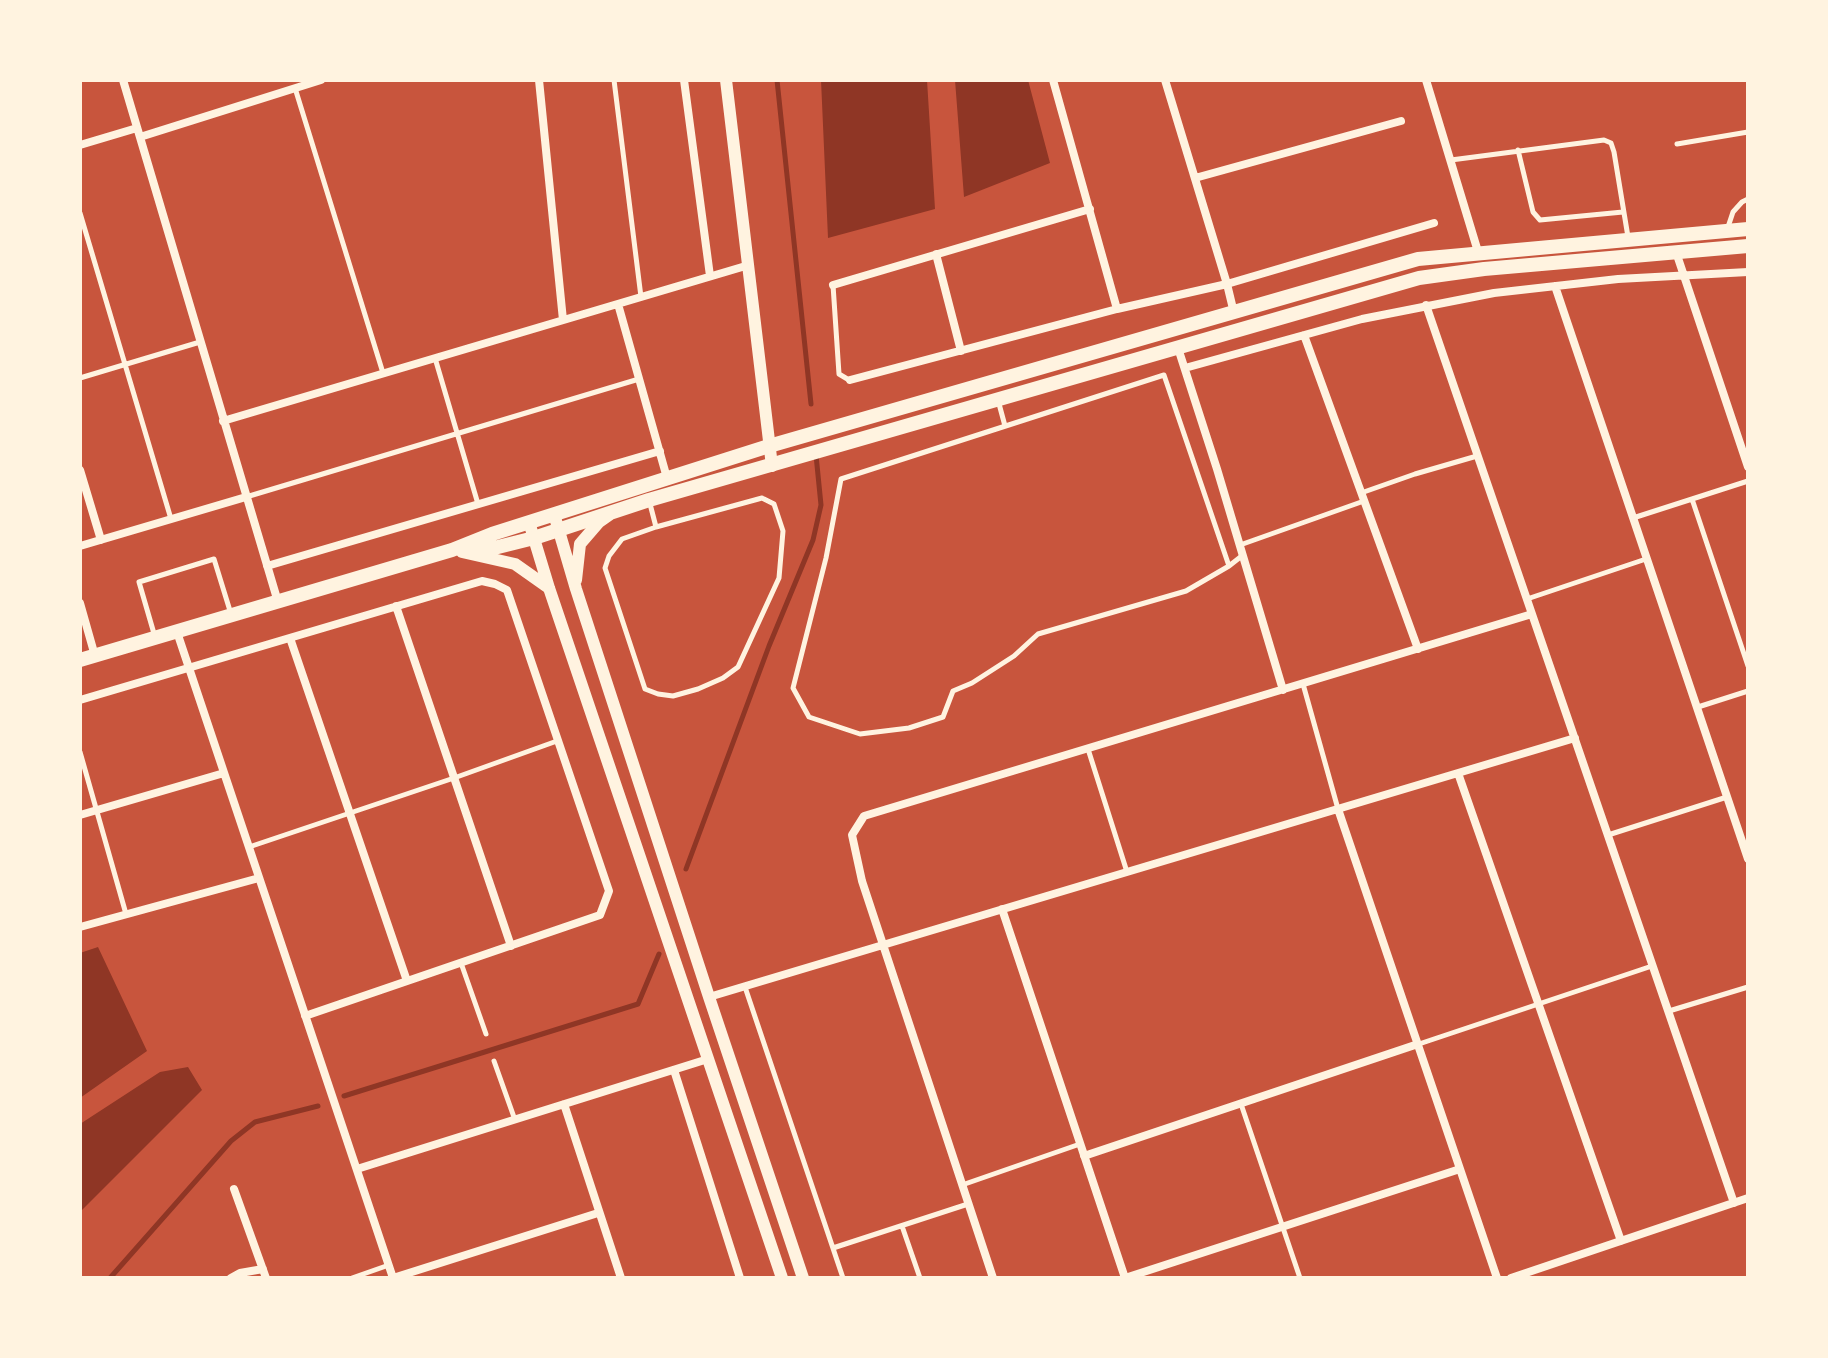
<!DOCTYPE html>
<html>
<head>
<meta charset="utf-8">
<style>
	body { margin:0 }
	#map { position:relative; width:1828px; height:1358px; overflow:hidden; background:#c8553d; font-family:"Public Sans",sans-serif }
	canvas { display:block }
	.frame { position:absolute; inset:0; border:82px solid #fff3e0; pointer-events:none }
</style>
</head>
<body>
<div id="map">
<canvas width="1828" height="1358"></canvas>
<div class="frame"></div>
</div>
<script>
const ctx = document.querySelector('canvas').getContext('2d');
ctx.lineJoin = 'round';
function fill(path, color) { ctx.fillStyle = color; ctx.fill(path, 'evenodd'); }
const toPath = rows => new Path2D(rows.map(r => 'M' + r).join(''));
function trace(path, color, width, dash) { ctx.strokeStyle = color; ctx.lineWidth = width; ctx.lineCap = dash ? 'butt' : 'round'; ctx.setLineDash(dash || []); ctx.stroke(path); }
const water = toPath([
	[821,80,927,80,935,209,828,238],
	[955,80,1028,80,1050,163,964,197],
	[98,947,147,1051,80,1098,80,953],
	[188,1067,202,1090,80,1212,80,1124,160,1072]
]);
const stream = toPath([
	[777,80,811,404],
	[686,869,769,646,813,540,821,505,816,455],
	[344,1096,638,1004,659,954],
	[110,1278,231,1141,255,1122,318,1106]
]);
const service = toPath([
	[614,80,641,297],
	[295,88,383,373],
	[1677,144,1748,132],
	[1518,150,1533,212,1540,220,1623,212],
	[1451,160,1604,140,1611,143,1614,152,1628,237],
	[80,213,171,519],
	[1727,230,1733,212,1742,202,1748,199],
	[833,285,839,374,849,380],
	[435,358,478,504],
	[1164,375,1229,566,1186,591,1038,634,1014,656,972,683,953,691,943,717,909,728,860,734,809,717,793,688,826,558,841,479,1164,375],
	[80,378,200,342],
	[998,400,1005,426],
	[1361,493,1415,474,1477,456],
	[246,497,639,379],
	[762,498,774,504,783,531,779,578,738,667,723,678,698,689,673,696,658,694,645,689,605,568,609,556,622,539,656,527,762,498],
	[1692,499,1748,666],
	[649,500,656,527],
	[1633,518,1748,481],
	[1240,545,1364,501],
	[1229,566,1243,555],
	[1527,599,1646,559],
	[155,637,139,582,214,559,231,614],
	[1303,684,1338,809],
	[1698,707,1748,691],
	[1088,749,1127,872],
	[80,752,126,914],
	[1608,835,1727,797],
	[249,847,454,778,557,741],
	[461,963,486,1034],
	[745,987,843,1278],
	[1669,1011,1748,987],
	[1419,1044,1652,966],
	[494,1061,515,1120],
	[1241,1104,1300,1278],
	[962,1185,1080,1144],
	[902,1226,920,1278],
	[833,1248,968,1204],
	[352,1278,389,1265]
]);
const minor = toPath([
	[123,80,278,602],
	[539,80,563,320],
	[684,80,710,276],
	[1053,80,1117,309],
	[1165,80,1227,284,1234,313],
	[1426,80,1479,255],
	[140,137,321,80],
	[80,145,137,128],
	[1195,178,1401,121],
	[1676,252,1748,467],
	[936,254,961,351],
	[833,285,1090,209],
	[1555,286,1748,859],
	[618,304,667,478],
	[1426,305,1734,1203],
	[1304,335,1418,649],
	[1178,348,1217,469,1283,690],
	[1185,368,1362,319,1494,293,1618,279,1748,272],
	[850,380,1117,309,1227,284,1434,223],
	[223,421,749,265],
	[80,470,101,540],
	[80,546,246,497],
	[267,566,660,451],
	[80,603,95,656],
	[396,606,511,946],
	[177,632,393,1278,598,1213],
	[290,638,407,981],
	[80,700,482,581,495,584,507,590,609,891,600,915,305,1016],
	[1458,773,1621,1241],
	[1338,809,1497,1278],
	[80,815,224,773],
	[1002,909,1125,1278],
	[80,927,259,878],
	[709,997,1575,738],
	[674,1070,740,1278],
	[564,1104,621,1278],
	[1084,1156,1418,1044],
	[357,1169,708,1059],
	[234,1189,266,1278],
	[231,1278,240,1273,263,1269],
	[993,1278,862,881,852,835,864,816,1532,614],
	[1125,1278,1460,1169],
	[1511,1278,1748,1198]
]);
const tertiary = toPath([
	[726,80,772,466],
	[554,514,576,589,709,997,803,1278],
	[529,522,549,588,782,1278],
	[462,552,515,564,549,588],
	[576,580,580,544,599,522,609,515]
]);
const secondary = toPath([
	[465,549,498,547,534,538,649,500,1419,278,1484,269,1748,246],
	[80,660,452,550,492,534,769,446,1418,259,1748,229]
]);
fill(water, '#8f3625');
trace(stream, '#8f3625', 5);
trace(service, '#fff3e0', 5);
trace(minor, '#fff3e0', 8);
trace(tertiary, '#fff3e0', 12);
trace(secondary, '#fff3e0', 14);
</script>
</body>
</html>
